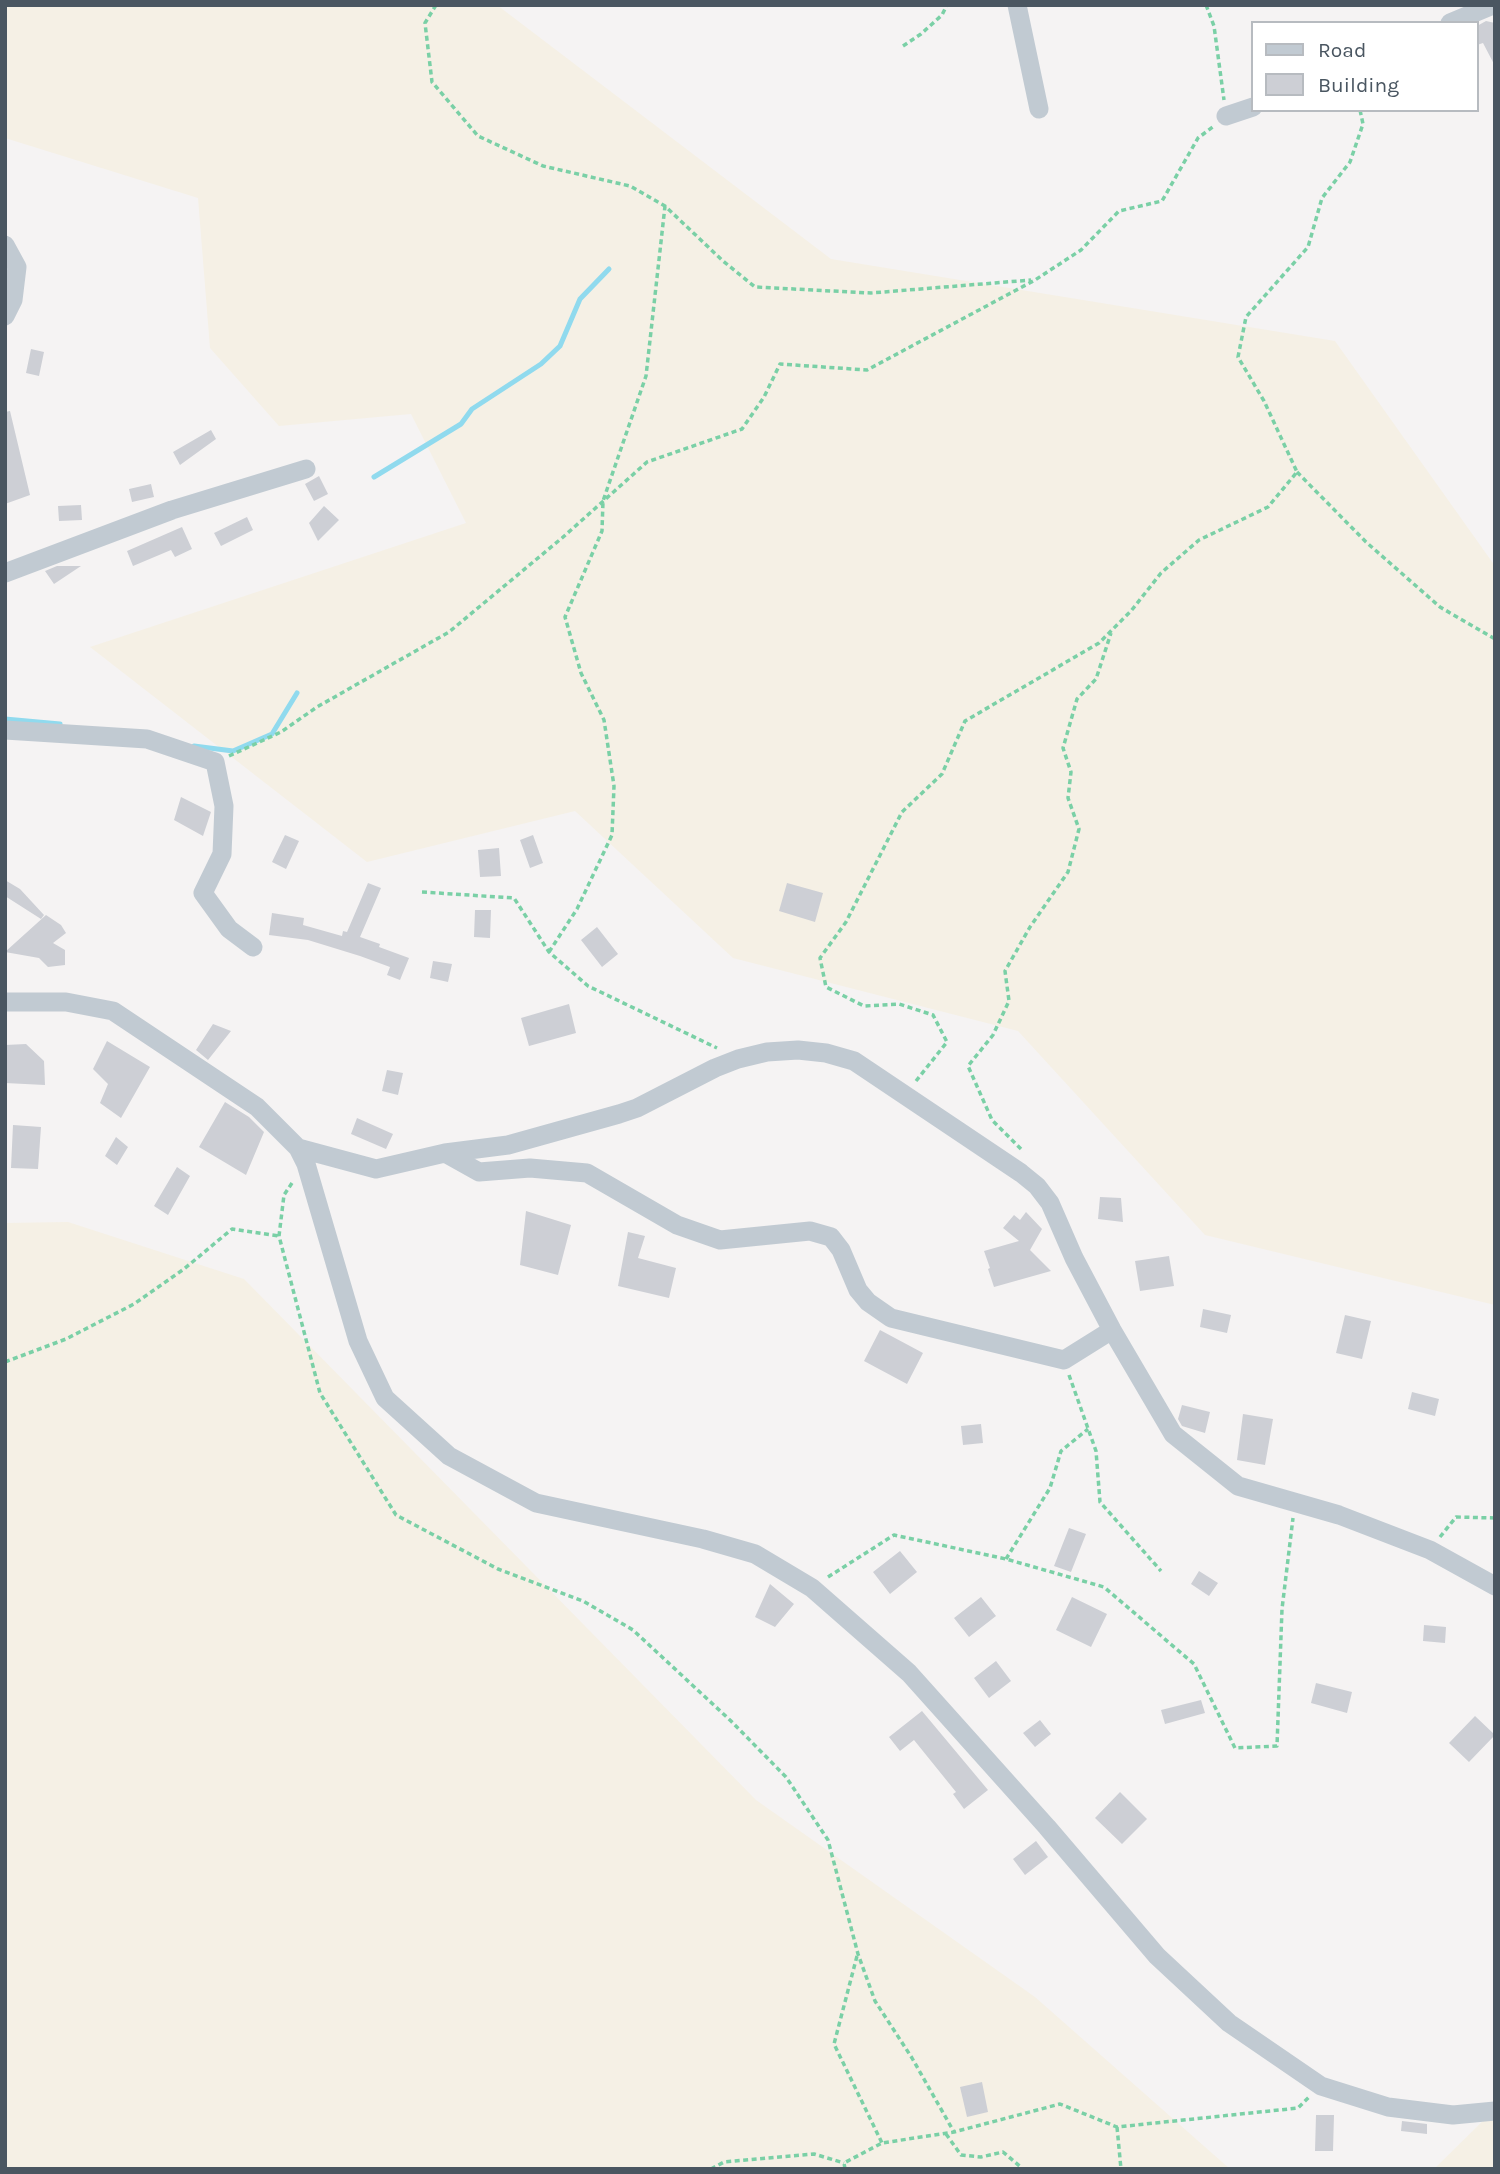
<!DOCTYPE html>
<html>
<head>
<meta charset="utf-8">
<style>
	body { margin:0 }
	#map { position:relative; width:1500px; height:2174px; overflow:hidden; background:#f5f3f3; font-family:Karla,sans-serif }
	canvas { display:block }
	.frame { position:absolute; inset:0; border:7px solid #4a5661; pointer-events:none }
	.legend { position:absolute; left:1251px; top:21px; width:228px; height:91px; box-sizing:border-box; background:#fff; border:2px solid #b7bbc0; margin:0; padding:9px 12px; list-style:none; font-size:21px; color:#4a5661 }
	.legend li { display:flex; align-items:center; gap:14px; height:35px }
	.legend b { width:35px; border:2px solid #b7bbc0 }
</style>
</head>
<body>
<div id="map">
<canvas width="1500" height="2174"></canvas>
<div class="frame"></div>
<ul class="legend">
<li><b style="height:9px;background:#c1cad2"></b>Road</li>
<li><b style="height:19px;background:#cdcfd5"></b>Building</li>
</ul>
</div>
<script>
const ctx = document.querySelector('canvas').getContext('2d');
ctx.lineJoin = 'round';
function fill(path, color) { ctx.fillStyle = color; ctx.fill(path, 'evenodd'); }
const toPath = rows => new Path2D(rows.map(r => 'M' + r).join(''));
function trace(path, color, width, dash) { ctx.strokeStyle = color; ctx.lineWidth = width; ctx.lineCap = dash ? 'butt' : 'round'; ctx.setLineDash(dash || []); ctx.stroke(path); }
const sand = toPath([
	[5,5,497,5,831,259,1335,341,1495,566,1495,1305,1205,1235,1018,1031,733,958,575,811,367,862,90,647,466,523,411,414,279,426,210,348,198,198,5,138],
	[68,1222,244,1279,756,1800,1035,1997,1230,2169,5,2169,5,1223],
	[1495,2109,1495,2169,1434,2169]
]);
const stream = toPath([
	[374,477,461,424,472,409,541,364,560,346,580,299,609,269],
	[5,719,60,724],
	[194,746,233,751,272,734,297,693]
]);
const building = toPath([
	[1486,21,1495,23,1495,66,1483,43,1477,45,1477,26],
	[31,349,44,352,39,376,26,373],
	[10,411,30,495,5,504,5,412],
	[211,430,216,439,180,465,173,452],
	[319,476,328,494,314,501,305,484],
	[151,484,154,497,132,502,129,489],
	[81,505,82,520,59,521,58,506],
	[324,506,339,520,318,541,309,523],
	[247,517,253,530,221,546,214,533],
	[182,527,192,549,175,557,171,550,133,566,127,551],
	[57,566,81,566,54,584,45,571],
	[181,797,211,812,203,836,174,820],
	[285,835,299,841,286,869,272,862],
	[533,835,543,863,530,868,520,840],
	[499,848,501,876,480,877,478,850],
	[5,880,20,889,44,915,41,919,5,896],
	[368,883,381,888,360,937,380,944,379,947,409,958,400,980,387,975,390,967,360,956,308,940,269,935,272,913,304,918,303,925,342,936,343,931,347,932],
	[787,883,823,893,815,922,779,911],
	[475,910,491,910,490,938,474,937],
	[46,915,61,925,66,933,53,943,65,950,65,965,48,967,39,958,5,952],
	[597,927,618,954,602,967,581,940],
	[433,961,452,964,448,982,430,978],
	[569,1004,576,1033,529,1046,521,1018],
	[213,1024,231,1031,208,1060,196,1050],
	[107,1041,150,1067,121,1118,100,1103,108,1084,93,1069],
	[26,1044,44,1061,45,1085,5,1083,5,1045],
	[387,1070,403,1073,398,1095,382,1091],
	[225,1102,249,1117,264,1132,246,1175,199,1147],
	[357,1118,393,1134,386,1149,351,1134],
	[13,1125,41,1127,38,1169,11,1168],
	[116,1137,128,1147,117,1165,105,1156],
	[177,1167,190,1176,168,1215,154,1206],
	[1100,1197,1121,1198,1123,1222,1098,1219],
	[526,1211,571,1225,558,1275,520,1265],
	[1026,1212,1042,1229,1030,1250,1051,1271,994,1287,988,1269,990,1268,984,1251,1019,1241,1003,1228,1014,1215,1020,1220],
	[628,1232,645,1236,638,1258,676,1268,669,1298,618,1286],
	[1169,1256,1174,1286,1140,1291,1135,1261],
	[1203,1309,1231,1315,1227,1333,1200,1327],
	[1345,1315,1371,1321,1362,1359,1336,1353],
	[880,1330,923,1353,907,1384,864,1361],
	[1412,1392,1439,1399,1435,1416,1408,1409],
	[1182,1405,1210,1412,1205,1433,1182,1426,1178,1419],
	[1243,1414,1273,1419,1265,1465,1237,1460],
	[981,1424,983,1443,963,1445,961,1426],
	[1069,1528,1086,1534,1071,1572,1054,1566],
	[900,1551,917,1572,890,1594,873,1572],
	[1199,1571,1218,1583,1209,1596,1191,1584],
	[770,1584,794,1604,775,1627,755,1617],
	[981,1597,996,1616,969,1637,954,1618],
	[1072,1597,1107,1614,1091,1647,1056,1630],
	[1424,1625,1446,1627,1445,1643,1423,1641],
	[996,1661,1011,1681,989,1698,974,1678],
	[1316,1683,1352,1692,1347,1713,1311,1703],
	[1201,1700,1205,1713,1165,1724,1161,1710],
	[922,1711,988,1790,964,1809,953,1794,956,1792,914,1740,900,1751,889,1737],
	[1475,1716,1495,1735,1469,1762,1449,1743],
	[1040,1720,1051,1734,1035,1747,1023,1733],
	[1120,1792,1147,1819,1122,1844,1095,1818],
	[1036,1841,1048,1857,1025,1875,1013,1859],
	[982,2082,988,2112,967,2117,960,2087],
	[1316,2115,1334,2115,1333,2151,1315,2151],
	[1402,2121,1427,2124,1427,2134,1401,2131]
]);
const path = toPath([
	[436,5,425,23,432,82,478,136,543,166,630,186,665,206,723,261,755,287,871,293,1031,280],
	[1206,5,1214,26,1224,100],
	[903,46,921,34,942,15,947,5],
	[1297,472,1366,542,1440,607,1495,639],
	[229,756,281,732,317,707,449,632,562,538,647,462,742,429,764,397,780,364,867,370,1035,280,1081,250,1119,211,1162,201,1198,138,1214,126],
	[422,892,514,898,549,952,588,986,717,1048],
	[549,952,577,909,612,835,614,786,604,720,581,673,565,617,602,531,603,501,646,376,665,206],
	[916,1081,947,1042,933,1015,899,1004,864,1006,826,987,820,958,846,922,902,812,942,774,965,721,1099,643,1131,611,1161,573,1199,540,1268,507,1297,472,1264,401,1238,357,1246,317,1308,247,1322,198,1350,162,1363,124,1360,110],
	[1021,1149,992,1120,968,1066,993,1035,1009,1001,1005,971,1030,927,1068,872,1079,829,1068,798,1071,772,1063,748,1077,699,1096,679,1111,633],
	[292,1183,284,1195,279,1236,320,1393,396,1515,498,1569,583,1601,633,1630,731,1721,786,1777,828,1840,858,1954,875,2001,912,2058,954,2132],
	[5,1362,66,1339,134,1304,184,1269,232,1229,279,1236],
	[1069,1375,1096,1451,1100,1502,1161,1571],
	[1440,1537,1456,1517,1495,1518],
	[1006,1559,1050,1488,1061,1451,1088,1429],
	[828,1577,894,1535,1006,1559,1104,1587,1194,1664,1235,1748,1277,1746,1282,1609,1293,1518],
	[857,1956,834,2044,882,2143],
	[1117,2127,1121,2169],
	[946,2134,961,2155,981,2157,1003,2152,1023,2169],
	[711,2169,724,2162,814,2154,844,2163],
	[845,2169,844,2163,882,2143,954,2132,1060,2104,1117,2127,1298,2108,1309,2097]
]);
const minor = toPath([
	[1017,5,1039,109],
	[1450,23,1493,5],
	[1226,116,1253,107],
	[5,245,17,267,13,300,5,316],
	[5,573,172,510,306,469],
	[5,730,147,739,215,762,224,806,222,854,203,893,229,929,253,947],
	[5,1002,66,1002,113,1011,257,1107,298,1148,376,1169,445,1153,508,1145,619,1114,637,1108,715,1068,738,1059,767,1052,798,1050,826,1053,854,1061,1021,1173,1037,1186,1050,1203,1074,1258,1112,1330,1173,1434,1238,1486,1339,1515,1430,1550,1495,1586],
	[298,1148,306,1164,358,1341,385,1398,449,1456,536,1503,703,1539,755,1554,812,1588,909,1673,1047,1827,1157,1956,1229,2023,1321,2086,1388,2107,1453,2115,1495,2111],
	[445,1153,479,1172,530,1168,587,1173,677,1225,720,1240,810,1231,831,1237,841,1250,858,1290,868,1302,891,1318,1064,1360,1112,1330]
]);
fill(sand, '#f5f0e5');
trace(stream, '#90daee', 5);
fill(building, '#cdcfd5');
trace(path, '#7ad0a6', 3.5, [5, 3.5]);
trace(minor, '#c1cad2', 19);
</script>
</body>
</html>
